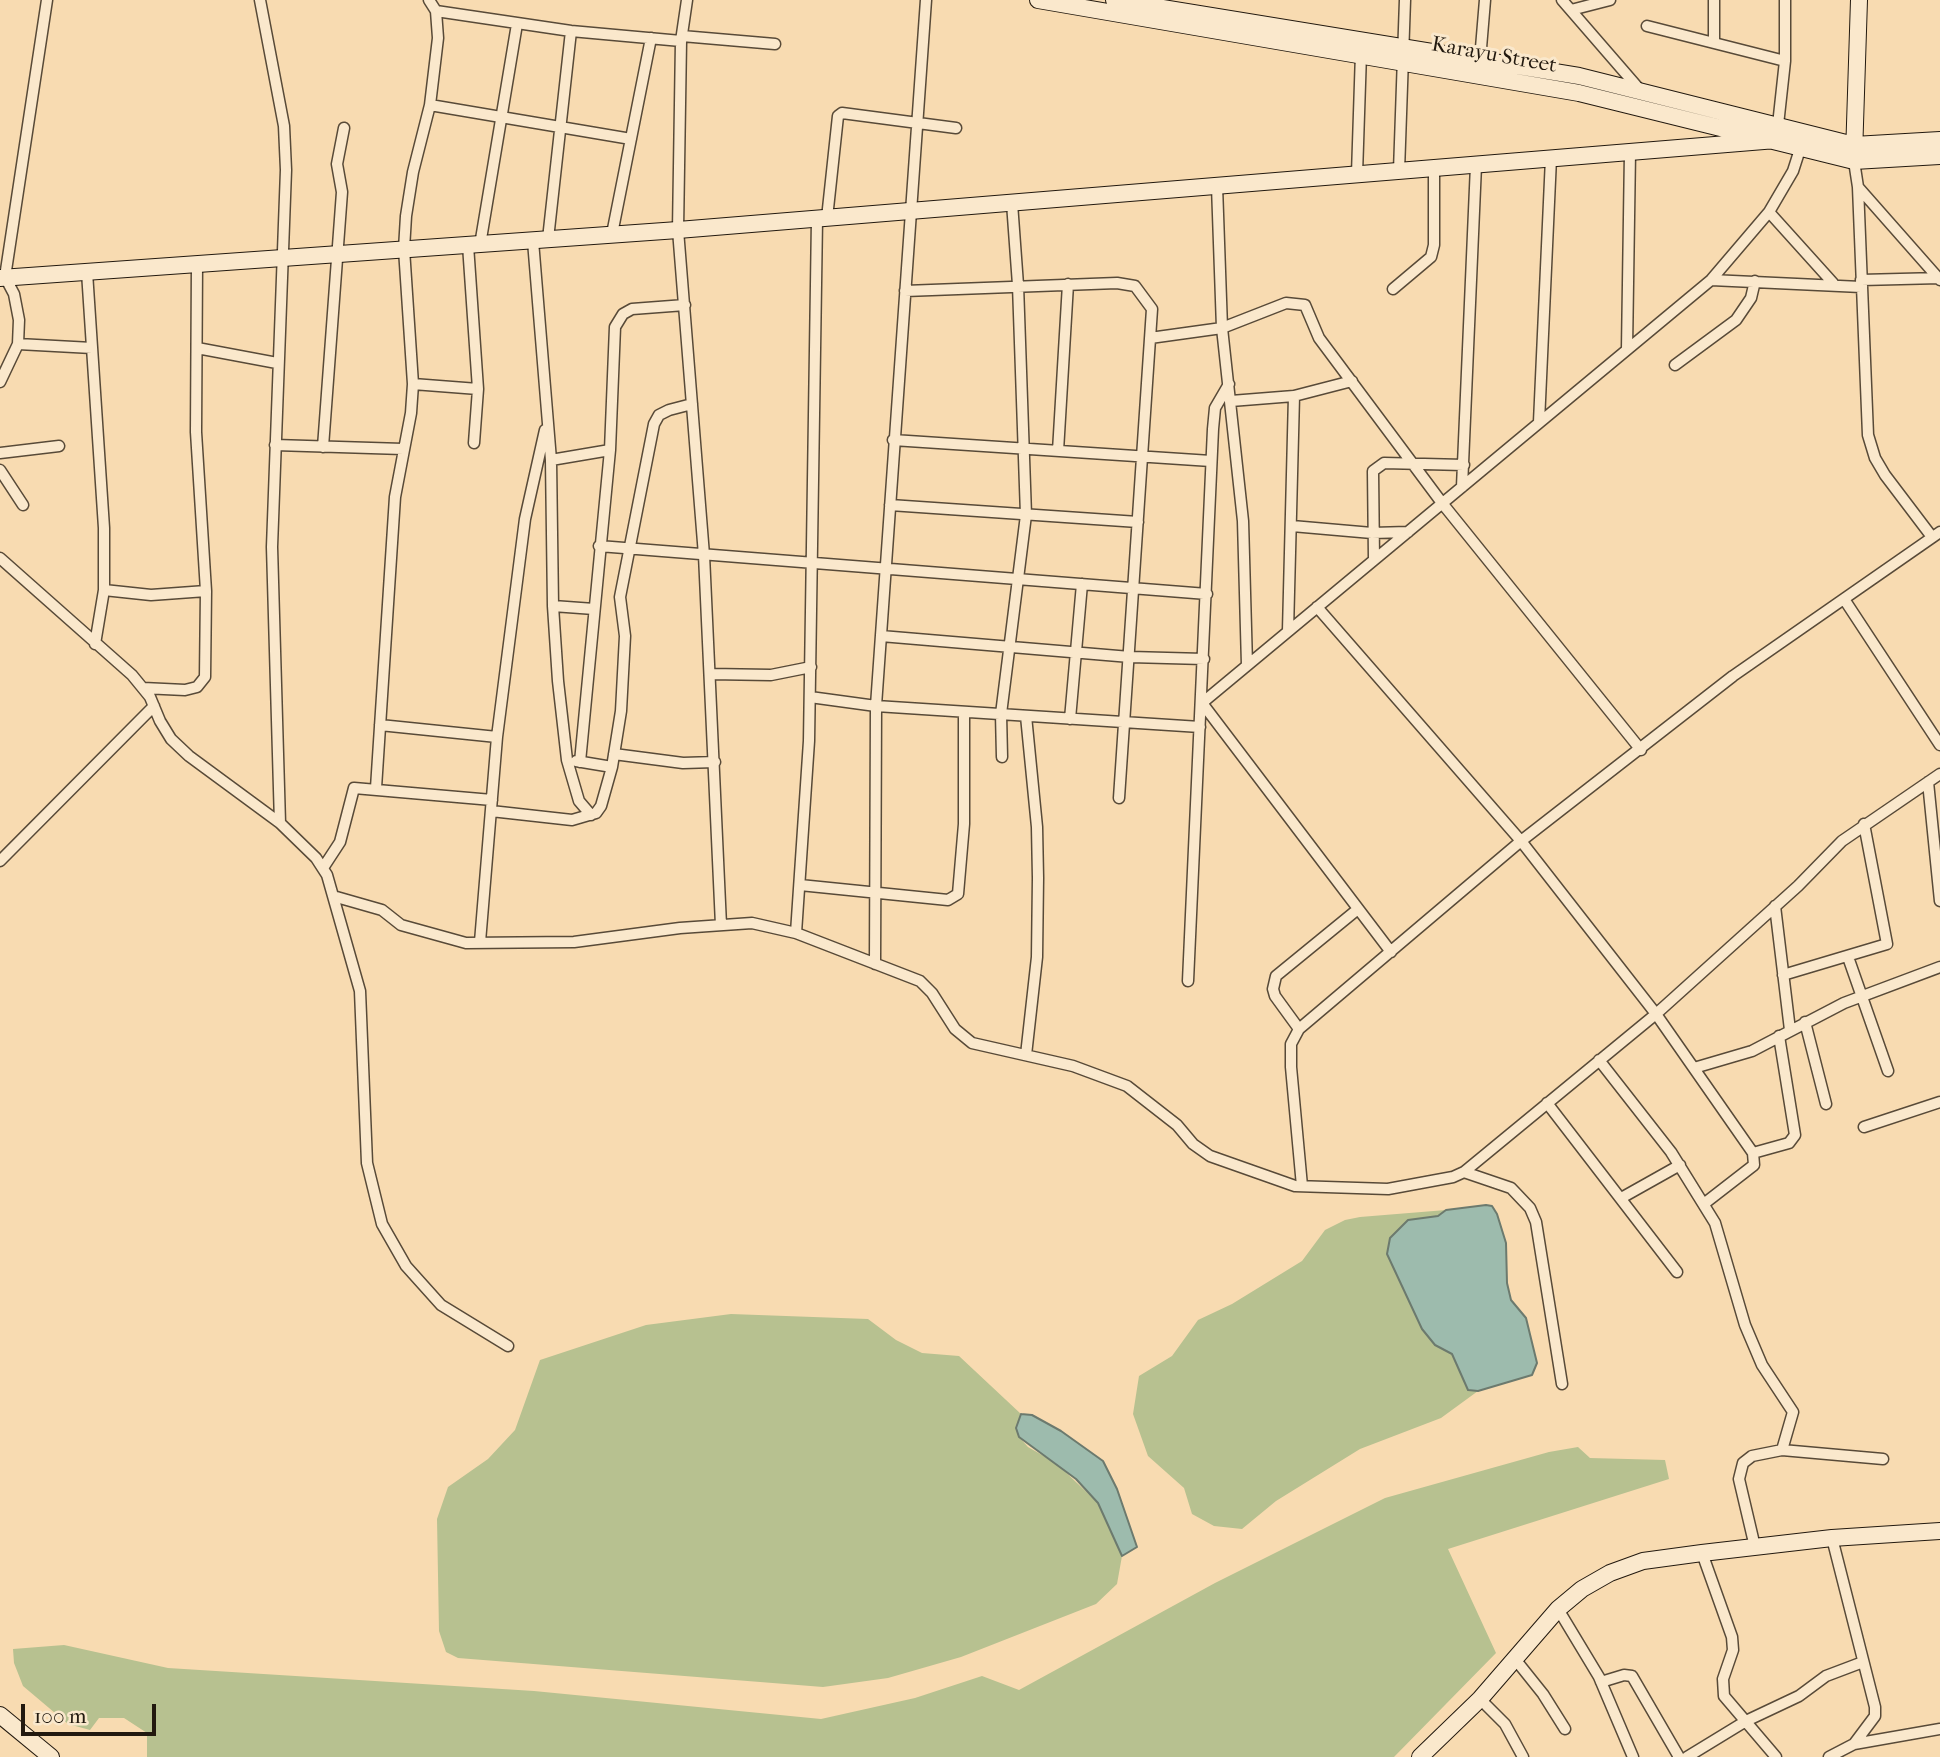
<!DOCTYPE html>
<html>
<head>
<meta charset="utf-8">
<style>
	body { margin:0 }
	#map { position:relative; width:1940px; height:1757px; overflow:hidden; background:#f8dbb1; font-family:"IM FELL French Canon",serif }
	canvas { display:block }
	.scale { position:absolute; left:21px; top:1704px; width:135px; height:32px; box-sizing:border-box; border:4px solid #22190f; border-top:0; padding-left:9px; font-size:21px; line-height:24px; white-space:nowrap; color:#22190f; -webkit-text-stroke:5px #fae8cc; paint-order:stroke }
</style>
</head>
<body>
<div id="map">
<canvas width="1940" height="1757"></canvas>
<div class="scale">100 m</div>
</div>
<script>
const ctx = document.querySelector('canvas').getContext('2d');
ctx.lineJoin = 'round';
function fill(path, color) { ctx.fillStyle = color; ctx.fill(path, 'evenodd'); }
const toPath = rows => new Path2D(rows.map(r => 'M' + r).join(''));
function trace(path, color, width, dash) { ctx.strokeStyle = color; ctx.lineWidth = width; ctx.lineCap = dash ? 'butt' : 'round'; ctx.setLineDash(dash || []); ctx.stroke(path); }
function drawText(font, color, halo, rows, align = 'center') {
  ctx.font = font + ' "IM FELL French Canon",serif'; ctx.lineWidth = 6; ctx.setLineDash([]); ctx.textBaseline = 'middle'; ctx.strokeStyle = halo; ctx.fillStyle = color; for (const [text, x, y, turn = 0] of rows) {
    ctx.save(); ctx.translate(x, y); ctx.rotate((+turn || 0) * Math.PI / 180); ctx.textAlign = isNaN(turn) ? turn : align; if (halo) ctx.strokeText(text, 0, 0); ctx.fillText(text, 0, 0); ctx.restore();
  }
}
const green = toPath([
	[1446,1210,1438,1216,1408,1221,1435,1345,1452,1354,1468,1390,1478,1391,1441,1418,1360,1449,1276,1501,1242,1529,1214,1526,1192,1514,1184,1488,1148,1456,1133,1414,1139,1376,1172,1356,1198,1320,1232,1304,1302,1261,1325,1230,1345,1220,1360,1217],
	[731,1314,868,1319,896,1340,922,1353,959,1356,1021,1414,1016,1428,1019,1437,1028,1447,1056,1463,1098,1503,1122,1556,1117,1584,1096,1604,961,1657,888,1678,823,1687,458,1658,446,1652,439,1631,437,1519,448,1487,488,1459,515,1430,540,1360,646,1325],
	[1578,1447,1590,1458,1665,1460,1669,1479,1448,1549,1496,1653,1394,1757,147,1757,147,1733,124,1718,99,1718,90,1730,68,1724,23,1686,14,1663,13,1649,64,1645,168,1668,534,1691,821,1719,915,1698,982,1676,1019,1690,1215,1583,1385,1498,1549,1452]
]);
const water = toPath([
	[1486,1205,1492,1206,1497,1214,1506,1243,1507,1283,1511,1300,1526,1318,1537,1363,1532,1375,1478,1391,1468,1390,1452,1354,1435,1345,1422,1329,1387,1254,1390,1238,1408,1220,1438,1216,1446,1210,1486,1205],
	[1021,1414,1032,1415,1061,1431,1103,1461,1117,1489,1137,1547,1122,1556,1098,1503,1076,1479,1019,1437,1016,1428,1021,1414]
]);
const street = toPath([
	[260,0,284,126,286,170,272,547,280,823],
	[687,0,681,41,678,230,704,555,721,925],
	[1562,0,1640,90],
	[1714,0,1714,43],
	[1571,10,1610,0],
	[436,11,571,31,681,41],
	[1647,26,1785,61],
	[682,36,775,44],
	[1480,60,1485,0],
	[430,105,631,139],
	[1778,125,1785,61,1785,0],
	[1854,161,1858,187,1868,435,1875,458,1885,475,1932,537],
	[1399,171,1405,0],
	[1357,174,1361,53],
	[1217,186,1222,328,1243,521,1247,665],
	[1858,187,1940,280],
	[1769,212,1833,283],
	[827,218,838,116,842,113,956,128],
	[612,234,651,38],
	[548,239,571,31],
	[533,241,551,460,553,606,558,681,567,760,579,801,591,815],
	[468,245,478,389,474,443],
	[480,245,517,24],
	[87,272,104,528,104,590,95,644],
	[1711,280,1861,287],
	[1861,280,1940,278],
	[1393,289,1431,257,1434,245,1434,168],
	[905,291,1117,283,1135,286,1152,309,1119,798],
	[1150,338,1222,328,1286,303,1305,305,1319,338,1442,503,1641,750],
	[18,344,92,348],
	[197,348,277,363],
	[1627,349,1630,152],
	[1675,365,1736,320,1751,298,1755,281],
	[0,382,18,344,19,320,14,294,5,277,47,0],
	[413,384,478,389],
	[1231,401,1294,396,1352,381],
	[1539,422,1551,158],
	[893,440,1211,461],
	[275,445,403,449],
	[323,447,342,192,337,164,344,128],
	[1058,451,1068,284],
	[0,453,59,446],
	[551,460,610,450],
	[0,470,23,505],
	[1462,487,1476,165],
	[890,505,1138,522],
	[1292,526,1372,533,1408,532],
	[599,546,1207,594],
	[0,558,132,675,150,697,160,721,171,739,189,756,280,823,316,858,327,875,360,991,367,1163,382,1224,406,1266,441,1305,508,1346],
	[1374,559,1373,471,1384,463,1464,465],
	[104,590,151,595,206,591],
	[1844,599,1940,745],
	[553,606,594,609],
	[1317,607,1521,841,1656,1014,1753,1153,1754,1165,1705,1203],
	[1288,631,1294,396],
	[881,636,1130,657,1204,659],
	[710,674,771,675,811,667],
	[143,688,185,690,197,687,205,677,206,591,196,432,197,264],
	[810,697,876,706,1200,727],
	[1026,716,1037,827,1038,878,1037,957,1026,1055],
	[1070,719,1082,584],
	[380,725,497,737],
	[614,754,683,763,715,762],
	[1002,757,1001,714,1026,515,1018,285,1012,203],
	[576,761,612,767],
	[580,762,610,450,615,327,623,314,632,309,685,305],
	[1928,782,1940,901],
	[376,788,395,497,411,413,413,384,404,249,406,216,413,172,430,105,438,38,436,11,429,0],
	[491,811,572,820,596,813,601,806,612,767,621,711,625,636,620,597,654,424,659,415,669,410,692,404],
	[0,861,154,706],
	[323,868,340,842,354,788,492,800],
	[800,885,948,900,958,894,964,824,964,712],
	[333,896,382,910,401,925,466,943,574,942,680,928,752,923,796,933,920,981,932,993,955,1029,972,1043,1073,1066,1127,1086,1177,1125,1193,1144,1210,1156,1295,1186,1388,1189,1453,1177,1464,1172,1656,1014,1798,886,1842,841,1940,774],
	[1775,906,1790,1030],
	[796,933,809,741,817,219],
	[480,942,497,737,525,519,545,430],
	[1391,952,1202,703,1711,280,1769,212,1793,171,1802,143],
	[1848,957,1888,1071],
	[875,964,876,706,926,0],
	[1783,975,1887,944,1864,824],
	[1188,981,1213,429,1215,408,1229,384],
	[1805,1022,1826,1104],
	[1299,1029,1275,996,1273,989,1276,976,1358,909],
	[1599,1060,1671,1152,1715,1223,1745,1325,1762,1365,1793,1412,1782,1450],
	[1694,1068,1752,1051,1844,1003,1940,967],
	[1547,1103,1677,1272],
	[1864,1127,1940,1102],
	[1753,1153,1789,1143,1795,1135,1779,1036],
	[1464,1172,1511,1188,1530,1208,1536,1222,1562,1384],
	[1302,1186,1291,1067,1291,1044,1299,1029,1521,841,1733,676,1940,532],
	[1623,1197,1680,1165],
	[1832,1538,1875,1707,1875,1716,1854,1744],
	[1755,1547,1739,1479,1743,1463,1752,1456,1782,1450,1883,1459],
	[1702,1553,1732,1637,1733,1650,1723,1679,1724,1696,1776,1757],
	[1558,1609,1599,1677,1633,1757],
	[1515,1659,1543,1694,1565,1729],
	[1601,1682,1624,1675,1632,1676,1679,1757],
	[1480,1699,1505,1724,1523,1757],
	[1687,1757,1746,1721,1799,1696,1826,1676,1863,1662],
	[1829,1757,1854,1744,1940,1729]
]);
const secondary = toPath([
	[1038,0,1579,93,1854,161,1940,156],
	[1114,0,1579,76,1854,145,1940,140],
	[1854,155,1859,0],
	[0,278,678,230,1776,140],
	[0,1715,51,1757],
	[1420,1757,1480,1699,1558,1609,1582,1589,1610,1573,1643,1561,1702,1553,1832,1538,1940,1531]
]);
const streetNames = [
	["Karayu Street",1494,56,10]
];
fill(green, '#b7c190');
fill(water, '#9dbbad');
trace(water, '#6c7a6e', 2);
trace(street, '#584a38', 13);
trace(secondary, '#22190f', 18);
trace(street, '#fae8cc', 10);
trace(secondary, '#fae8cc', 16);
drawText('21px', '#22190f', '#fae8cc', streetNames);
</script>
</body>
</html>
